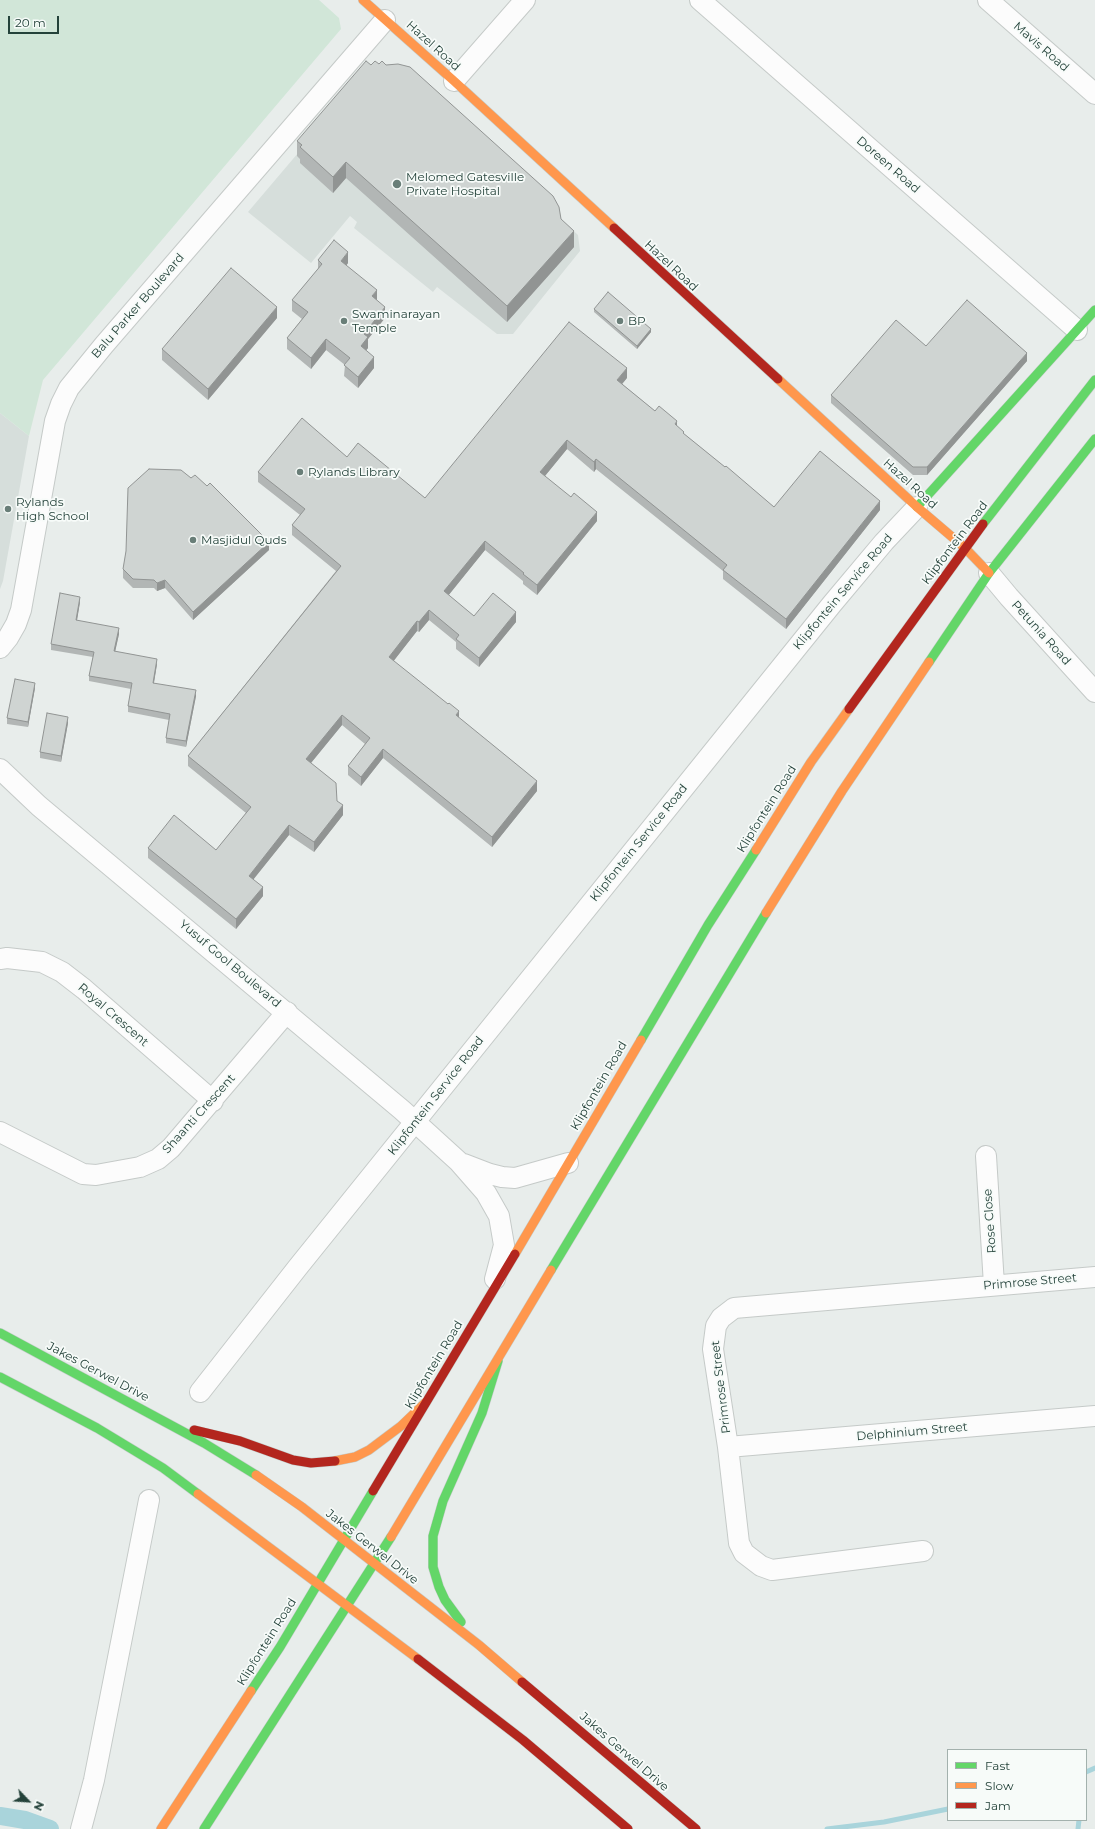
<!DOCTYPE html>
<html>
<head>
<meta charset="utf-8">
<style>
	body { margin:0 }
	#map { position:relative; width:1095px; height:1829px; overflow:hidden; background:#e8edeb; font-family:Montserrat,sans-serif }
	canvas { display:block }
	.legend { position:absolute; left:947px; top:1749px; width:140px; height:72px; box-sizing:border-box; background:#f7fbf9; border:1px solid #a3b1ad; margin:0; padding:5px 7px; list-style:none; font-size:12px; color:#24423a }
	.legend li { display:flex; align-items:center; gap:8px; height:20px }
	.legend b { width:20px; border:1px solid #a3b1ad }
	.north { position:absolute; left:8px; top:1781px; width:40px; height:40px; -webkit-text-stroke:3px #f7fbf9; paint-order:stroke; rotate:115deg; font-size:11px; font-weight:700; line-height:16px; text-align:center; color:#24423a }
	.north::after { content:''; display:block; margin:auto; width:14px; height:18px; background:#24423a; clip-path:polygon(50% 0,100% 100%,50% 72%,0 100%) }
	.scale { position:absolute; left:8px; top:16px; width:51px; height:18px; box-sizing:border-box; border:2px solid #24423a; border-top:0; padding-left:5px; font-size:12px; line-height:14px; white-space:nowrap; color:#24423a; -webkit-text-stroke:3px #f7fbf9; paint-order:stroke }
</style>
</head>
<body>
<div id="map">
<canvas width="1095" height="1829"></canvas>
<ul class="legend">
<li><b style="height:5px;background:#63d668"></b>Fast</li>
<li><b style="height:5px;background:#ff974d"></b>Slow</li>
<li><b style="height:5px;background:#b3261e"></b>Jam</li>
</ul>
<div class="north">N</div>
<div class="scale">20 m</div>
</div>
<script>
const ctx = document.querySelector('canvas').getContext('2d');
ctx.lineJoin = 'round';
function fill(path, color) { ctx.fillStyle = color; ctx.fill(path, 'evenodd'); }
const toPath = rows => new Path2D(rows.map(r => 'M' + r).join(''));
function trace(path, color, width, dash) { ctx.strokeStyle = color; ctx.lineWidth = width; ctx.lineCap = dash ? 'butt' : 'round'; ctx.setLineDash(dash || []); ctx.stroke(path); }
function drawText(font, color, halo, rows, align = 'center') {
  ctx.font = font + ' Montserrat,sans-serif'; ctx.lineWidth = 3.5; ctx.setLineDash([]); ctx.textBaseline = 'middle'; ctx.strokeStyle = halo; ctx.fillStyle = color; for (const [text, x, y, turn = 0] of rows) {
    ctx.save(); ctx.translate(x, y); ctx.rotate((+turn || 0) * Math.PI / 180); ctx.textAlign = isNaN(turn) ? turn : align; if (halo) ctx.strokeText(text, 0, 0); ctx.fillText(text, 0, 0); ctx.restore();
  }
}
const built = toPath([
	[394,65,578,235,580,251,513,334,497,334,437,287,433,292,354,228,357,222,350,216,311,263,248,212,371,67],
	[0,413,29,436,3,581,0,589]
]);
const green = toPath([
	[0,0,319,0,339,18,341,29,43,380,29,436,0,413]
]);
const stream = toPath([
	[1086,1772,1095,1768],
	[827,1829,884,1822,948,1809],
	[1078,1829,1079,1820]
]);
const canal = toPath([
	[0,1816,25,1820,50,1829]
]);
const street = toPath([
	[700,0,1077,330],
	[988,0,1095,94],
	[454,81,525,0],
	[989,573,1009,597,1095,692],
	[0,648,8,638,16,624,21,610,55,421,61,404,69,388,104,345,385,20],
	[0,769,39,806,402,1110,458,1161,486,1193,499,1216,504,1245,495,1279],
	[0,959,7,958,42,962,62,972,84,989,213,1101],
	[0,1132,83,1174,96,1175,140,1167,158,1159,171,1148,287,1012],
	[986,1156,994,1285],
	[464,1164,490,1174,502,1177,515,1178,568,1163],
	[200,1392,298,1267,832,604,884,542,917,507],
	[728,1447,1095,1416],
	[923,1551,772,1570,761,1566,744,1553,739,1543,728,1447,713,1349,716,1326,721,1318,734,1308,1095,1277],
	[81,1829,94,1780,149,1500]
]);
const fast = toPath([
	[917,507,1095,310],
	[983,524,1095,380],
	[929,662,989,573,1095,439],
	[641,1040,708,925,756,850],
	[551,1270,766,913],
	[0,1333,204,1443,256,1475],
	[0,1377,97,1428,163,1468,198,1494],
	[461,1622,445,1600,439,1587,433,1567,433,1536,443,1501,482,1413,498,1361],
	[251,1691,280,1647,373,1491],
	[204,1829,391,1537]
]);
const slow = toPath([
	[363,0,454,81,614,228],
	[778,379,917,507,965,548,989,573],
	[756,850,811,762,849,709],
	[766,913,842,791,929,662],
	[515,1254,641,1040],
	[335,1461,355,1457,369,1450,401,1426,426,1402],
	[256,1475,302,1507,479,1645,522,1682],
	[198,1494,418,1659],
	[391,1537,551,1270],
	[161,1829,251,1691]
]);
const jam = toPath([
	[614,228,778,379],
	[849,709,983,524],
	[194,1430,240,1441,293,1460,311,1463,335,1461],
	[373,1491,515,1254],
	[418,1659,523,1740,628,1829],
	[522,1682,696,1829]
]);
const wall = toPath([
	[297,141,561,219,574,247,507,322,346,178,333,193,300,163,300,159,297,156],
	[318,260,348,263,346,266,377,300,385,318,368,339,368,348,366,350,374,368,358,388,344,376,345,365,326,350,311,369,287,349,287,338,302,319,292,311,292,300,318,269],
	[594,309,651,332,637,349,594,312],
	[277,318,208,400,162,360,162,349],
	[926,346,1027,361,927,475,913,475,831,403,831,395],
	[627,378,622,384,655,411,677,426,684,434,774,507,880,510,786,629,723,579,723,571,596,469,594,472,567,449,545,476,597,521,537,595,523,584,523,581,485,550,448,595,474,616,516,622,479,667,456,649,456,642,429,620,419,632,417,631,393,661,459,718,537,791,492,847,383,758,361,786,348,775,348,766,365,744,342,725,311,763,337,801,343,815,314,852,289,835,253,879,263,896,236,929,148,858,148,848,216,850,246,813,188,766,188,756,336,571,292,535,292,525,300,515,258,482,258,472,347,457,425,498],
	[269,550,193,620,165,588,157,591,154,588,133,588,123,578,123,569],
	[80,602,77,620,119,634,115,651,157,664,154,683,196,696,186,747,166,743,166,738,169,720,128,712,128,706,131,689,89,681,89,676,93,657,51,650,51,644],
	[35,688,28,727,7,724,7,718],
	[68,723,61,762,40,758,40,752]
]);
const shadedWall = toPath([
	[346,162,346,178,333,193,333,177],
	[574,231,574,247,507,322,507,306],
	[348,252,348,263,341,272,341,261],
	[377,290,377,301,372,296],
	[277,307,277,318,208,400,208,389],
	[385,307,385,318,368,339,368,348,361,357,361,346,364,334],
	[651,329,651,332,637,349,637,346],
	[326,339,326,350,311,369,311,358],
	[1027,353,1027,361,927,475,927,467],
	[374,357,374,368,358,388,358,377],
	[627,368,627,378,617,390,617,380],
	[677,421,677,430,675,424],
	[567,440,567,449,540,482,540,472],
	[596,459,596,469,594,472,594,462],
	[880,501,880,510,786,629,786,619],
	[597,512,597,521,537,595,537,585],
	[485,541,485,550,444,601,444,591],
	[269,542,269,550,193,620,193,612],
	[165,580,165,588,157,591,157,583],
	[80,597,80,602,76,626,76,620],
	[429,610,429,620,419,632,419,622],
	[516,612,516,622,479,667,479,658],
	[417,621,417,631,389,667,389,657],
	[119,628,119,634,114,657,114,651],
	[157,659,157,664,153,688,153,683],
	[35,683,35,688,28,727,28,722],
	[196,690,196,696,186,747,186,741],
	[459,711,459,720,456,715],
	[342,715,342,725,306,769,306,759],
	[68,717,68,723,61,762,61,756],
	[383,749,383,758,361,786,361,777],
	[537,781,537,791,492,847,492,837],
	[343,805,343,815,314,852,314,842],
	[289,825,289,835,249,885,249,876],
	[263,887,263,896,236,929,236,919]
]);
const building = toPath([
	[366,61,371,65,375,61,379,64,382,61,386,65,398,64,410,67,553,196,559,207,561,219,574,231,507,306,346,162,333,177,300,147,302,145,297,141,366,61],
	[334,240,348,252,341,261,377,290,372,296,385,307,364,334,368,337,361,346,374,357,358,377,344,365,350,358,326,339,311,358,287,338,308,312,292,300,322,264,318,260,334,240],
	[231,268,277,307,208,389,162,349,231,268],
	[608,292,651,329,637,346,594,309,608,292],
	[967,300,1027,353,927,467,913,467,831,395,896,320,926,346,967,300],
	[569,322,627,368,617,380,655,411,659,406,677,421,675,424,684,432,683,433,725,467,726,466,774,507,820,451,880,501,786,619,723,570,727,565,596,459,594,462,567,440,540,472,571,497,574,493,597,512,537,585,523,574,524,573,485,541,444,591,474,616,493,593,516,612,479,658,456,639,459,635,429,610,419,622,417,621,389,657,448,704,449,703,459,711,456,715,537,781,492,837,383,749,361,777,348,766,370,738,342,715,306,759,336,783,337,801,343,805,314,842,289,825,249,876,263,887,236,919,148,848,174,815,216,850,251,807,188,756,341,566,292,525,305,509,258,472,302,418,347,457,358,443,425,498,569,322],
	[149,469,181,470,191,478,195,475,207,486,210,483,269,542,193,612,165,580,157,583,154,580,133,579,123,569,126,551,128,488,149,469],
	[60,593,80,597,76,620,119,628,114,651,157,659,153,683,196,690,186,741,166,738,170,714,128,706,132,683,89,676,94,652,51,644,60,593],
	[15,679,35,683,28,722,7,718,15,679],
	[47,713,68,717,61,756,40,752,47,713]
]);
const markers = [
	[397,184,5,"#697e78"],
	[344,321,4,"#697e78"],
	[620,321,4,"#697e78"],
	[300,472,4,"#697e78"],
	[8,509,4,"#697e78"],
	[193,540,4,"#697e78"]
];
const streetNames = [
	["Hazel Road",433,46,42],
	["Mavis Road",1041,47,41],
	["Doreen Road",888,165,41],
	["Hazel Road",671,266,43],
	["Balu Parker Boulevard",138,306,-49],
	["Hazel Road",910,484,42],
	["Klipfontein Road",955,543,-53],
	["Klipfontein Service Road",843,592,-50],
	["Petunia Road",1041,633,48],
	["Klipfontein Road",767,809,-58],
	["Klipfontein Service Road",639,843,-51],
	["Yusuf Gool Boulevard",230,964,40],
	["Royal Crescent",113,1015,41],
	["Klipfontein Road",599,1086,-60],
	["Klipfontein Service Road",436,1096,-52],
	["Shaanti Crescent",199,1114,-48],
	["Rose Close",990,1221,-94],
	["Primrose Street",1030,1282,-5],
	["Klipfontein Road",434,1365,-59],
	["Jakes Gerwel Drive",98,1372,28],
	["Primrose Street",721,1387,-97],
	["Delphinium Street",912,1432,-5],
	["Jakes Gerwel Drive",372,1547,38],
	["Klipfontein Road",267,1642,-58],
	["Jakes Gerwel Drive",624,1752,41]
];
const poiNames = [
	["Melomed Gatesville",406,177],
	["Private Hospital",406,191],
	["Swaminarayan",352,314],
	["Temple",352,328],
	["BP",628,321],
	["Rylands Library",308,472],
	["Rylands",16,502],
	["High School",16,516],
	["Masjidul Quds",201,540]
];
fill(built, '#d6dedb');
fill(green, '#d1e6d8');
trace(stream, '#a9d4db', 5);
trace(canal, '#a9d4db', 18);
trace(street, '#c5cac8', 22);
trace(fast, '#c3cbc8', 10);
trace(slow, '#c3cbc8', 10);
trace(jam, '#c3cbc8', 10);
trace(street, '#fcfcfc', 20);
trace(fast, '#63d668', 9);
trace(slow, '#ff974d', 9);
trace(jam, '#b3261e', 9);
fill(wall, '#b2b6b5');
fill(shadedWall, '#919493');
fill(building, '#cfd4d2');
trace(building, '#919493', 1);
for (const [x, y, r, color] of markers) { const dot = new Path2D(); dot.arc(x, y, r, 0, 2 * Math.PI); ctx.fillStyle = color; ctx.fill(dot); trace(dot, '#f7fbf9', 1.5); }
drawText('12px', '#24423a', '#f7fbf9', streetNames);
drawText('12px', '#24423a', '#f7fbf9', poiNames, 'left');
</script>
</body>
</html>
